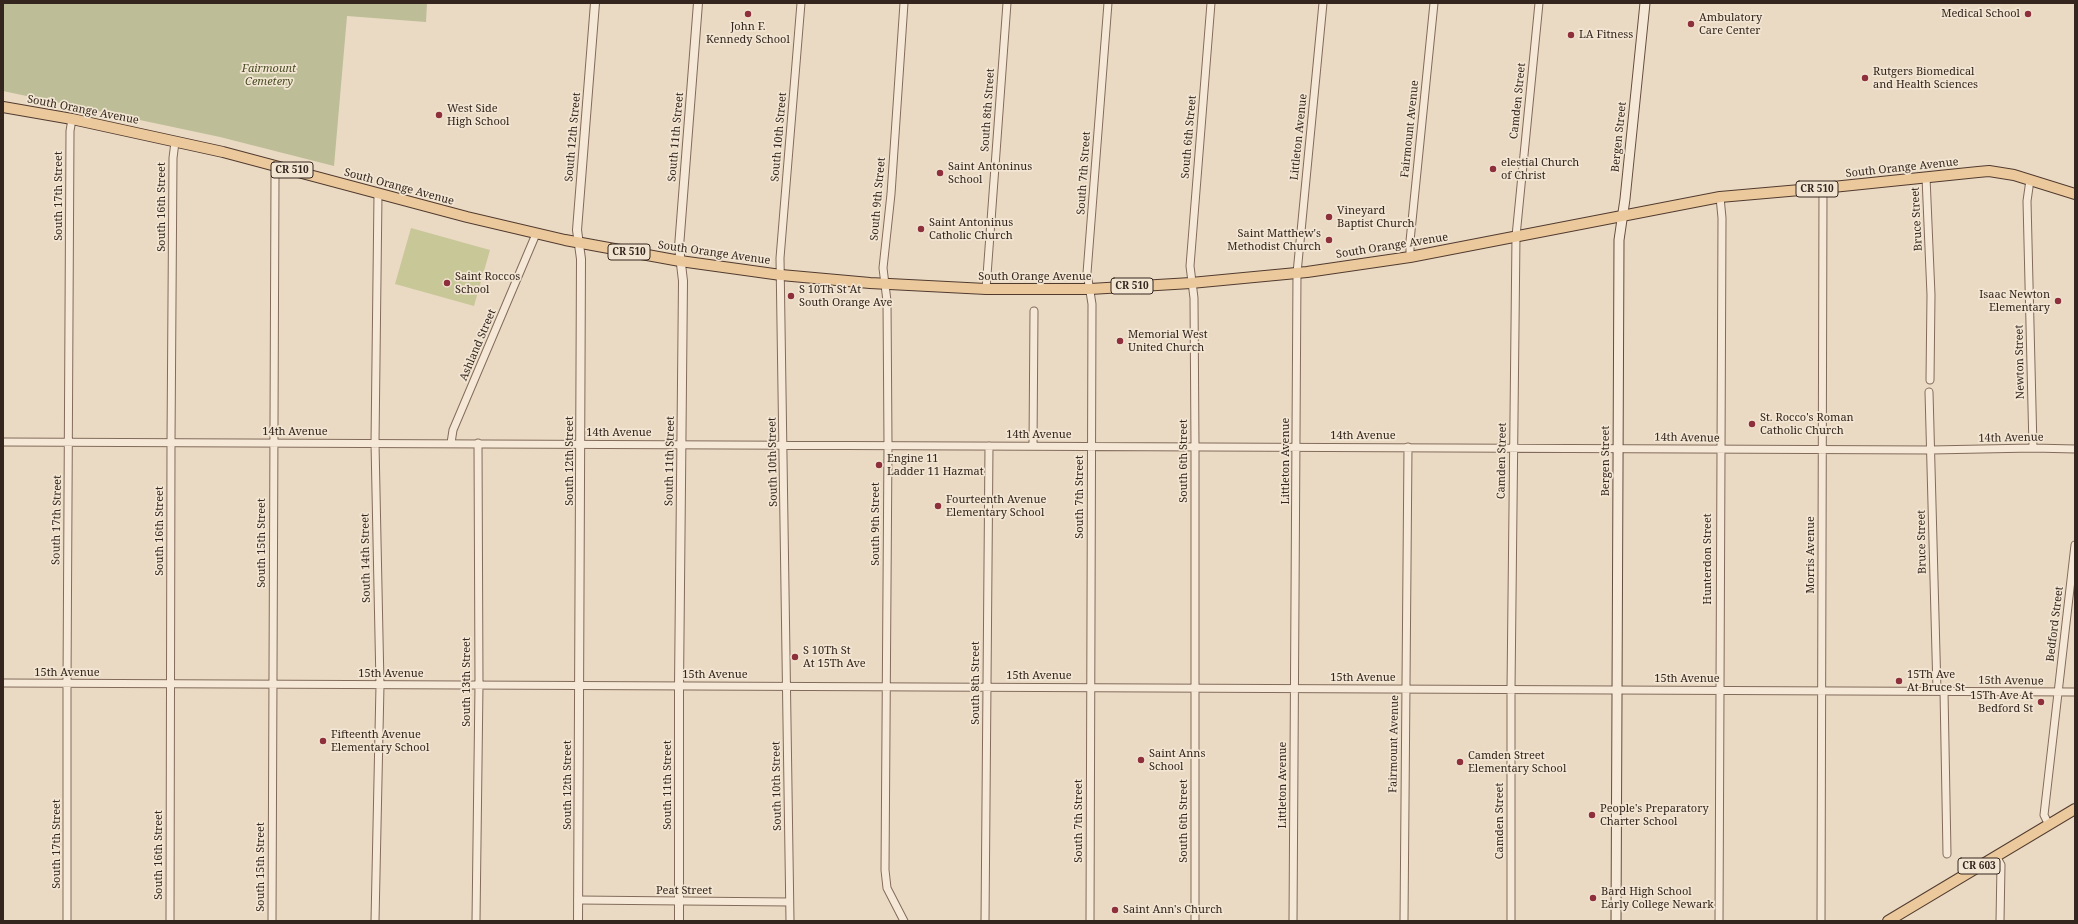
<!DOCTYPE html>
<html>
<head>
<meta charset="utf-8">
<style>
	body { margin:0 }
	#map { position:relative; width:2078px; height:924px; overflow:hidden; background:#eadac3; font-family:"Noto Serif",serif }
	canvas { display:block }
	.frame { position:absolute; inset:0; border:4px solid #34261e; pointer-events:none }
</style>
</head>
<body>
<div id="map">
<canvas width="2078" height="924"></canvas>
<div class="frame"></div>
</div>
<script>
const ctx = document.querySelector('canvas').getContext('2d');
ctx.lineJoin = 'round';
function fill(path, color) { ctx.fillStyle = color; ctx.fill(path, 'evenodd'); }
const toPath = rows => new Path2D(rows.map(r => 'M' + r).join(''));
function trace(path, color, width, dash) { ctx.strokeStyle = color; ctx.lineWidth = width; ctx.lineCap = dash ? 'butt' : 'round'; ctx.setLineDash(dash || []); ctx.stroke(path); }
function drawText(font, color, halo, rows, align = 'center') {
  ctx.font = font + ' "Noto Serif",serif'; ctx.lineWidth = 3.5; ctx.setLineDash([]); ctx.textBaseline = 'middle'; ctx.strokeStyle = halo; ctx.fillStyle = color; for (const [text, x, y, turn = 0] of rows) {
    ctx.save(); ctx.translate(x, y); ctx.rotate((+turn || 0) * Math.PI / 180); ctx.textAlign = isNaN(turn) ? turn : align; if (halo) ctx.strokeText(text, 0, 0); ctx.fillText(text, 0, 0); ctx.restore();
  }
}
const green = toPath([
	[411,228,490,250,474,306,395,284]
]);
const cemetery = toPath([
	[3,3,427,3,426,22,347,16,334,166,220,137,3,91]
]);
const minor = toPath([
	[904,3,891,194,883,268,887,301,888,445,885,870,887,888,904,921],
	[1926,177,1931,295,1930,380],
	[2030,180,2027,201,2033,448],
	[1410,257,1410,241,1434,3],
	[986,289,1007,3],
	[1929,392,1937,691],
	[3,442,1931,450,2033,448,2075,449],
	[451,443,453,430,536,234],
	[1033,446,1034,311],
	[3,683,2075,692],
	[1944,691,1947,854],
	[2049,825,2044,815,2075,545],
	[1996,856,2001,865,2000,921],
	[578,900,789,902],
	[67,921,67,684,70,131,72,119],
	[170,921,171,442,173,158,175,142],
	[272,921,275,177,278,166],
	[375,921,380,685,375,443,378,194],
	[476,921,479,685,478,443],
	[790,921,780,258,801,3],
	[985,921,989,446],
	[1090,921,1092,304,1087,273,1108,3],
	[1195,921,1195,447,1194,298,1190,266,1211,3],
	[1293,921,1297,273,1323,3],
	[1404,921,1408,447],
	[1511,921,1511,689,1516,236,1539,3],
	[1719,921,1722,218,1720,197],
	[1821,921,1823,188]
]);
const tertiary = toPath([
	[578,921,581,259,577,230,595,3],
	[679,921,679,686,683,281,679,247,698,3]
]);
const secondary = toPath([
	[1616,921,1619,240,1625,199,1645,3]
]);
const primary = toPath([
	[3,107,72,119,223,152,467,217,565,240,680,261,781,275,870,283,986,289,1090,289,1191,283,1307,272,1410,257,1720,197,1823,188,1978,172,1989,171,2014,175,2075,194],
	[1888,921,2075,809]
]);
const markers = [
	[748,14,4,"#8e303c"],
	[2028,14,4,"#8e303c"],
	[1691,24,4,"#8e303c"],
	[1571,35,4,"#8e303c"],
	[1865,78,4,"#8e303c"],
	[439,115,4,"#8e303c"],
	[1493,169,4,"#8e303c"],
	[940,173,4,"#8e303c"],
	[1329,217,4,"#8e303c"],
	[921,229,4,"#8e303c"],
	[1329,240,4,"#8e303c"],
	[447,283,4,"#8e303c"],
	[791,296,4,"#8e303c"],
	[2058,301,4,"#8e303c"],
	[1120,341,4,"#8e303c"],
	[1752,424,4,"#8e303c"],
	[879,465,4,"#8e303c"],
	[938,506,4,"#8e303c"],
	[795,657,4,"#8e303c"],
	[1899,681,4,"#8e303c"],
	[2041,702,4,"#8e303c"],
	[323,741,4,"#8e303c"],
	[1141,760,4,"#8e303c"],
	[1460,762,4,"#8e303c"],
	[1592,815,4,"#8e303c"],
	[1593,898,4,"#8e303c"],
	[1115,910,4,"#8e303c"]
];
const shields = [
	[292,170,42],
	[1817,189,42],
	[629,252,42],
	[1132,286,42],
	[1979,866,42]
];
const shieldNames = [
	["CR 510",292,170],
	["CR 510",1817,189],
	["CR 510",629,252],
	["CR 510",1132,286],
	["CR 603",1979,866]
];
const poiNames = [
	["Medical School",2020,14,"right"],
	["Ambulatory",1699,18],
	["Care Center",1699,31],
	["John F.",748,27,"center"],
	["Kennedy School",748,40,"center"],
	["LA Fitness",1579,35],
	["Rutgers Biomedical",1873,72],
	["and Health Sciences",1873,85],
	["West Side",447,109],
	["High School",447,122],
	["elestial Church",1501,163],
	["of Christ",1501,176],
	["Saint Antoninus",948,167],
	["School",948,180],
	["Vineyard",1337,211],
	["Baptist Church",1337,224],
	["Saint Antoninus",929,223],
	["Catholic Church",929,236],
	["Saint Matthew's",1321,234,"right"],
	["Methodist Church",1321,247,"right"],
	["Saint Roccos",455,277],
	["School",455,290],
	["S 10Th St At",799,290],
	["South Orange Ave",799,303],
	["Isaac Newton",2050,295,"right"],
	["Elementary",2050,308,"right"],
	["Memorial West",1128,335],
	["United Church",1128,348],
	["St. Rocco's Roman",1760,418],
	["Catholic Church",1760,431],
	["Engine 11",887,459],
	["Ladder 11 Hazmat",887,472],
	["Fourteenth Avenue",946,500],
	["Elementary School",946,513],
	["S 10Th St",803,651],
	["At 15Th Ave",803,664],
	["15Th Ave",1907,675],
	["At Bruce St",1907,688],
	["15Th Ave At",2033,696,"right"],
	["Bedford St",2033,709,"right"],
	["Fifteenth Avenue",331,735],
	["Elementary School",331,748],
	["Saint Anns",1149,754],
	["School",1149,767],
	["Camden Street",1468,756],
	["Elementary School",1468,769],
	["People's Preparatory",1600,809],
	["Charter School",1600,822],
	["Bard High School",1601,892],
	["Early College Newark",1601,905],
	["Saint Ann's Church",1123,910]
];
const parkNames = [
	["Fairmount",269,69],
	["Cemetery",269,82]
];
const streetNames = [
	["Camden Street",1518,101,-84],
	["South Orange Avenue",83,110,11],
	["South 8th Street",988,110,-86],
	["Fairmount Avenue",1410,129,-84],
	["South 12th Street",573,137,-85],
	["South 11th Street",676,137,-85],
	["South 10th Street",779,137,-85],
	["South 6th Street",1189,137,-85],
	["Littleton Avenue",1299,137,-84],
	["Bergen Street",1619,137,-84],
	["South Orange Avenue",1902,168,-6],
	["South 7th Street",1084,173,-86],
	["South Orange Avenue",399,187,15],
	["South 17th Street",59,196,-90],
	["South 9th Street",878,199,-85],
	["South 16th Street",162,207,-90],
	["Bruce Street",1917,219,-93],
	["South Orange Avenue",1392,246,-9],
	["South Orange Avenue",714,253,8],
	["South Orange Avenue",1035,277],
	["Ashland Street",478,345,-67],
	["Newton Street",2020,362,-91],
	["14th Avenue",295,432],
	["14th Avenue",619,433],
	["14th Avenue",1039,435],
	["14th Avenue",1363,436],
	["14th Avenue",1687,438,1],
	["14th Avenue",2011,438,-1],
	["South 12th Street",570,461,-90],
	["South 11th Street",670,461,-89],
	["South 6th Street",1184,461,-90],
	["Littleton Avenue",1286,461,-90],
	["Camden Street",1502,461,-89],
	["Bergen Street",1606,461,-90],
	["South 10th Street",773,462,-91],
	["South 7th Street",1080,497,-90],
	["South 17th Street",57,520,-89],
	["South 9th Street",876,524,-90],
	["South 16th Street",160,531,-90],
	["Bruce Street",1922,542,-91],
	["South 15th Street",262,543,-90],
	["Morris Avenue",1811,555,-90],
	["South 14th Street",366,558,-91],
	["Hunterdon Street",1708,559,-90],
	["Bedford Street",2055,624,-83],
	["15th Avenue",67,673],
	["15th Avenue",391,674],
	["15th Avenue",715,675],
	["15th Avenue",1039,676],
	["15th Avenue",1363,678],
	["15th Avenue",1687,679],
	["15th Avenue",2011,681,1],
	["South 13th Street",467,682,-90],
	["South 8th Street",976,683,-90],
	["Fairmount Avenue",1394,744,-89],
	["South 12th Street",568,785,-90],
	["South 11th Street",668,785,-90],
	["Littleton Avenue",1283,785,-90],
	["South 10th Street",777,786,-91],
	["South 7th Street",1079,821,-90],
	["South 6th Street",1184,821,-90],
	["Camden Street",1500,821,-90],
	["South 17th Street",57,844,-90],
	["South 16th Street",159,855,-90],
	["South 15th Street",261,867,-90],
	["Peat Street",684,891]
];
fill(green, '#c8c798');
fill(cemetery, '#bdbd97');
trace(minor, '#836b5b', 9);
trace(tertiary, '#836b5b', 10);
trace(secondary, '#654d3e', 11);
trace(primary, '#513b2f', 12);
trace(minor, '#f6e8d6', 7);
trace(tertiary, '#f6e8d6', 8);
trace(secondary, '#f6e8d6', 9);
trace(primary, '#ebc99d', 10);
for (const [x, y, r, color] of markers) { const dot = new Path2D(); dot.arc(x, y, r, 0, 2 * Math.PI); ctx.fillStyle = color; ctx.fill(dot); trace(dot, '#f2e5d2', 1.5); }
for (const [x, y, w] of shields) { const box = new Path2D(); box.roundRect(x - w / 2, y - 8, w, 16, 3); ctx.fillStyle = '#f2e5d2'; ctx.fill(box); trace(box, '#34261e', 1); }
drawText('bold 10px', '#34261e', null, shieldNames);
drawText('11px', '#34261e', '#f2e5d2', poiNames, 'left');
drawText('italic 11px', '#4a4f26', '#f2e5d2', parkNames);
drawText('11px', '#34261e', '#f2e5d2', streetNames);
</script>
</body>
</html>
